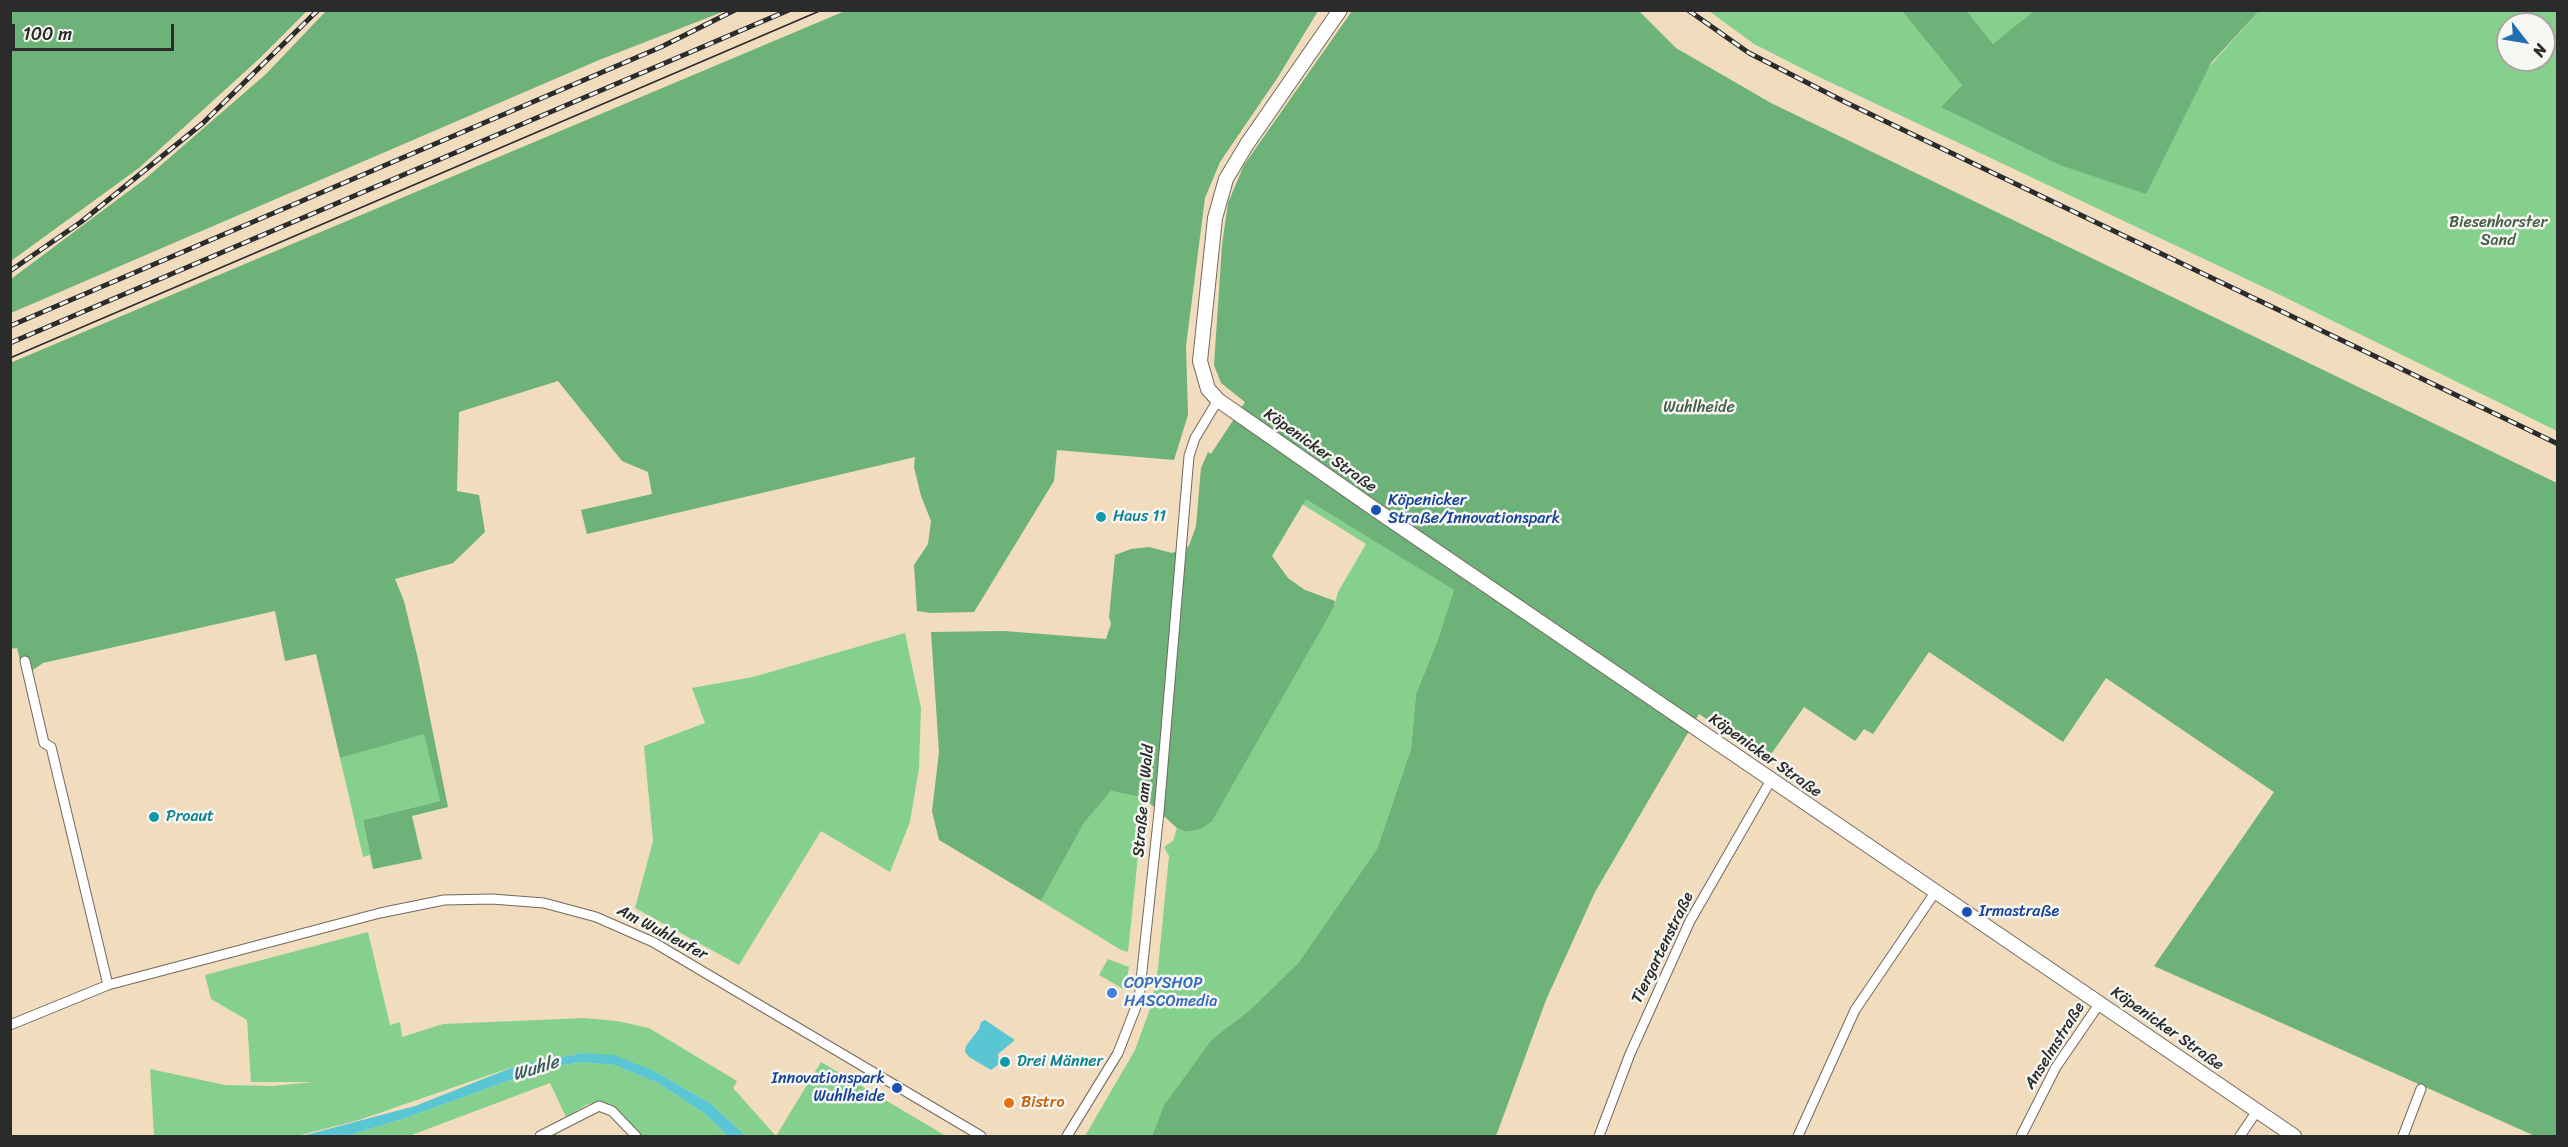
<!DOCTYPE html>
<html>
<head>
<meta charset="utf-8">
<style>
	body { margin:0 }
	#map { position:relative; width:2568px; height:1147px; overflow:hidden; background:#f1dcbe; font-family:Sriracha,sans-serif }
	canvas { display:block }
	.frame { position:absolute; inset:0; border:12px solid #2b2b2b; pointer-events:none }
	.north { position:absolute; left:2496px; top:12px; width:60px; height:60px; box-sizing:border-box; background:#f6f6f2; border:2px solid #a5a5a2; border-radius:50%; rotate:121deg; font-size:16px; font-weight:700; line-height:24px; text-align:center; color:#2b2b2b }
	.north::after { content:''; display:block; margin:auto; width:21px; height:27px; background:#1f6fb2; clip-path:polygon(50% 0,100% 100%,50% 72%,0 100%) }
	.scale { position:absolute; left:12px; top:24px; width:162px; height:27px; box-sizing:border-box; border:3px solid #2b2b2b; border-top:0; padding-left:8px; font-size:18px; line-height:21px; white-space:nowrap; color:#2b2b2b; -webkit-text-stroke:4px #f6f6f2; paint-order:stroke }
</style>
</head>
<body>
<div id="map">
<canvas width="2568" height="1147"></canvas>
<div class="frame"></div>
<div class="north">N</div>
<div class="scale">100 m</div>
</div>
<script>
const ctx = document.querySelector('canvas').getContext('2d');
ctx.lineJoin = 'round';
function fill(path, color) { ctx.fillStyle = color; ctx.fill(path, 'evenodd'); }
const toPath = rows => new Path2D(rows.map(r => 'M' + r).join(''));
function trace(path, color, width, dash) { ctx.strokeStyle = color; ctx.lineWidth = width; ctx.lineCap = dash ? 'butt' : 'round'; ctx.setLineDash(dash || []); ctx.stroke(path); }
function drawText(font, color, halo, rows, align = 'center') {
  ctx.font = font + ' Sriracha,sans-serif'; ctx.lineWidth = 5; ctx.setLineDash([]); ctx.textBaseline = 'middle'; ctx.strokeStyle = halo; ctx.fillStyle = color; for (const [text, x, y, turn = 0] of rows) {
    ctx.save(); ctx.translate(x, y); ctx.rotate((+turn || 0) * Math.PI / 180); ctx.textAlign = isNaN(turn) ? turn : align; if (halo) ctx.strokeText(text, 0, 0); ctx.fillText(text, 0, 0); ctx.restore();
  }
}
const green = toPath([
	[1709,11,1902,11,1962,85,1941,107,2209,67,2259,11,2557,11,2557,431,2274,292,1815,75,1754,44],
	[2508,24,2544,24,2544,60,2508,60],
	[1967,11,2036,11,1993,44],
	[1306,498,1454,590,1437,642,1416,694,1411,749,1377,849,1299,962,1250,1010,1212,1039,1164,1105,1152,1136,1085,1136,1135,1050,1151,1006,1158,968,1169,856,1164,847,1173,841,1177,828,1186,832,1201,829,1334,607,1338,592,1366,544,1302,504],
	[905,633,921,708,919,768,910,822,890,872,821,831,739,965,635,908,653,841,644,746,705,723,692,688,753,677],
	[424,733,440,801,363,820,370,855,363,857,340,758],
	[1111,791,1144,798,1128,952,1121,950,1041,901,1084,823],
	[368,932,390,1025,400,1022,402,1037,443,1024,585,1018,617,1021,649,1028,737,1081,733,1088,776,1136,821,1062,946,1136,746,1136,710,1103,654,1071,583,1053,521,1064,359,1120,297,1136,154,1136,150,1069,225,1085,272,1086,314,1082,251,1082,247,1020,211,999,205,975],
	[1108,959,1129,967,1125,990,1099,975],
	[584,1062,614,1065,658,1083,704,1113,728,1136,642,1136,618,1110,601,1102,588,1104,566,1117,550,1083,409,1136,346,1136,403,1119,544,1068]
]);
const forest = toPath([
	[11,10,307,10,307,11,260,58,139,168,11,261],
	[326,11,725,11,599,60,11,313,11,279,145,179,266,74],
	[845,11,1318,11,1278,77,1220,162,1205,198,1186,346,1188,415,1174,460,1057,450,1054,481,974,612,931,613,917,611,914,565,928,544,931,521,921,496,914,467,915,457,587,534,581,510,652,494,648,472,622,461,558,381,459,412,457,491,479,495,485,532,453,563,395,579,404,601,418,659,448,807,412,816,422,859,373,869,363,820,440,801,424,734,340,758,316,654,285,661,275,611,43,663,24,676,17,648,10,649,10,363],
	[1352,11,1639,11,1676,48,1771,103,2557,483,2557,1136,2535,1136,2154,966,2274,792,2106,678,2063,742,1929,652,1873,734,1864,729,1855,741,1804,707,1767,760,1699,714,1595,892,1546,1000,1496,1136,1152,1136,1164,1105,1212,1039,1250,1010,1299,962,1377,849,1411,749,1416,694,1437,642,1454,590,1306,499,1272,556,1288,578,1305,590,1335,601,1334,607,1212,821,1201,829,1186,832,1177,828,1144,798,1111,791,1084,823,1041,901,939,840,932,811,939,752,931,632,1004,631,1106,639,1111,624,1109,617,1115,555,1131,549,1149,547,1172,553,1189,546,1196,526,1201,468,1208,452,1211,454,1245,402,1221,383,1214,365,1222,245,1228,203,1244,165],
	[1902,11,1967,11,1993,44,2034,11,2259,11,2211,63,2146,194,2060,165,1941,107,1962,85]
]);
const water = toPath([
	[985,1020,1015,1040,998,1054,999,1064,991,1070,969,1057,965,1052,966,1046,979,1029,981,1022],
	[583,1053,614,1055,654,1071,710,1103,746,1136,728,1136,704,1113,658,1083,614,1065,584,1062,544,1068,403,1119,346,1136,302,1136,415,1106,521,1064]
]);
const minor = toPath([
	[25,661,44,743,51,747,108,985],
	[10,1025,108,985,380,913,444,900,492,899,544,903,596,917,653,942,981,1136],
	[540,1136,599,1106,612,1111,636,1136],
	[1067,1136,1118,1053,1139,999,1159,812,1189,456,1195,438,1218,400],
	[1599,1136,1630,1054,1690,921,1771,780],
	[1798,1136,1855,1010,1936,891],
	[2021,1136,2056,1067,2100,1003],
	[2240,1136,2257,1111],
	[2403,1136,2421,1089]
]);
const secondary = toPath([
	[1340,10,1247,144,1226,179,1215,218,1200,361,1208,389,1218,400,1376,510,2294,1136]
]);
const tram = toPath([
	[10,358,822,10]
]);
const rail = toPath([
	[1688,10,1749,53,1845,102,2558,444],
	[10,271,81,222,203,123,318,10],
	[10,326,661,47,735,10],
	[10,343,789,10]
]);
const markers = [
	[1376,510,6,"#1a4fb4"],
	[1101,517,6,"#0f9aa8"],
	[154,817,6,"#0f9aa8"],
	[1967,912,6,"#1a4fb4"],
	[1112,993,6,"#3f7fe0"],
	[1005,1062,6,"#0f9aa8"],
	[897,1088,6,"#1a4fb4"],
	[1009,1103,6,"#e8710a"]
];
const parkNames = [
	["Biesenhorster",2498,223],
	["Sand",2498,241],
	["Wuhlheide",1699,408]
];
const streetNames = [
	["Köpenicker Straße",1320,451,35],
	["Köpenicker Straße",1765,756,35],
	["Straße am Wald",1144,801,-85],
	["Am Wuhleufer",662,933,28],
	["Tiergartenstraße",1663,948,-64],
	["Köpenicker Straße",2167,1029,35],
	["Anselmstraße",2055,1046,-58]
];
const transitNames = [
	["Köpenicker",1388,501],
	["Straße/Innovationspark",1388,519],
	["Irmastraße",1979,912],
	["Innovationspark",885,1079,"right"],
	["Wuhlheide",885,1097,"right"]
];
const cultureNames = [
	["Haus 11",1113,517],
	["Proaut",166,817],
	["Drei Männer",1017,1062]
];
const shopNames = [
	["COPYSHOP",1124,984],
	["HASCOmedia",1124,1002]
];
const foodNames = [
	["Bistro",1021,1103]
];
const waterNames = [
	["Wuhle",536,1069,-17]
];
fill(green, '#86d08e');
fill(forest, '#6cb279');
fill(water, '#5ac5d3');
trace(minor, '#70695e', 11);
trace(secondary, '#70695e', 16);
trace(minor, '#fff', 9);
trace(secondary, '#fff', 14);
trace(tram, '#2b2b2b', 1.5);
trace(rail, '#2b2b2b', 5);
trace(rail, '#f6f6f2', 3, [9]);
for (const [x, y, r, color] of markers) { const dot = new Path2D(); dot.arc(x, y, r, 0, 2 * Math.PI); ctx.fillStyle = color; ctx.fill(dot); trace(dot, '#f6f6f2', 2); }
drawText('16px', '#465d49', '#f6f6f2', parkNames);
drawText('16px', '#2b2b2b', '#f6f6f2', streetNames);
drawText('16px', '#164399', '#f6f6f2', transitNames, 'left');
drawText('16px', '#0d838f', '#f6f6f2', cultureNames, 'left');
drawText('16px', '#366cbe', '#f6f6f2', shopNames, 'left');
drawText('16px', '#c56008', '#f6f6f2', foodNames, 'left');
drawText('italic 18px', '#39595d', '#f6f6f2', waterNames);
</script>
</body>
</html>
